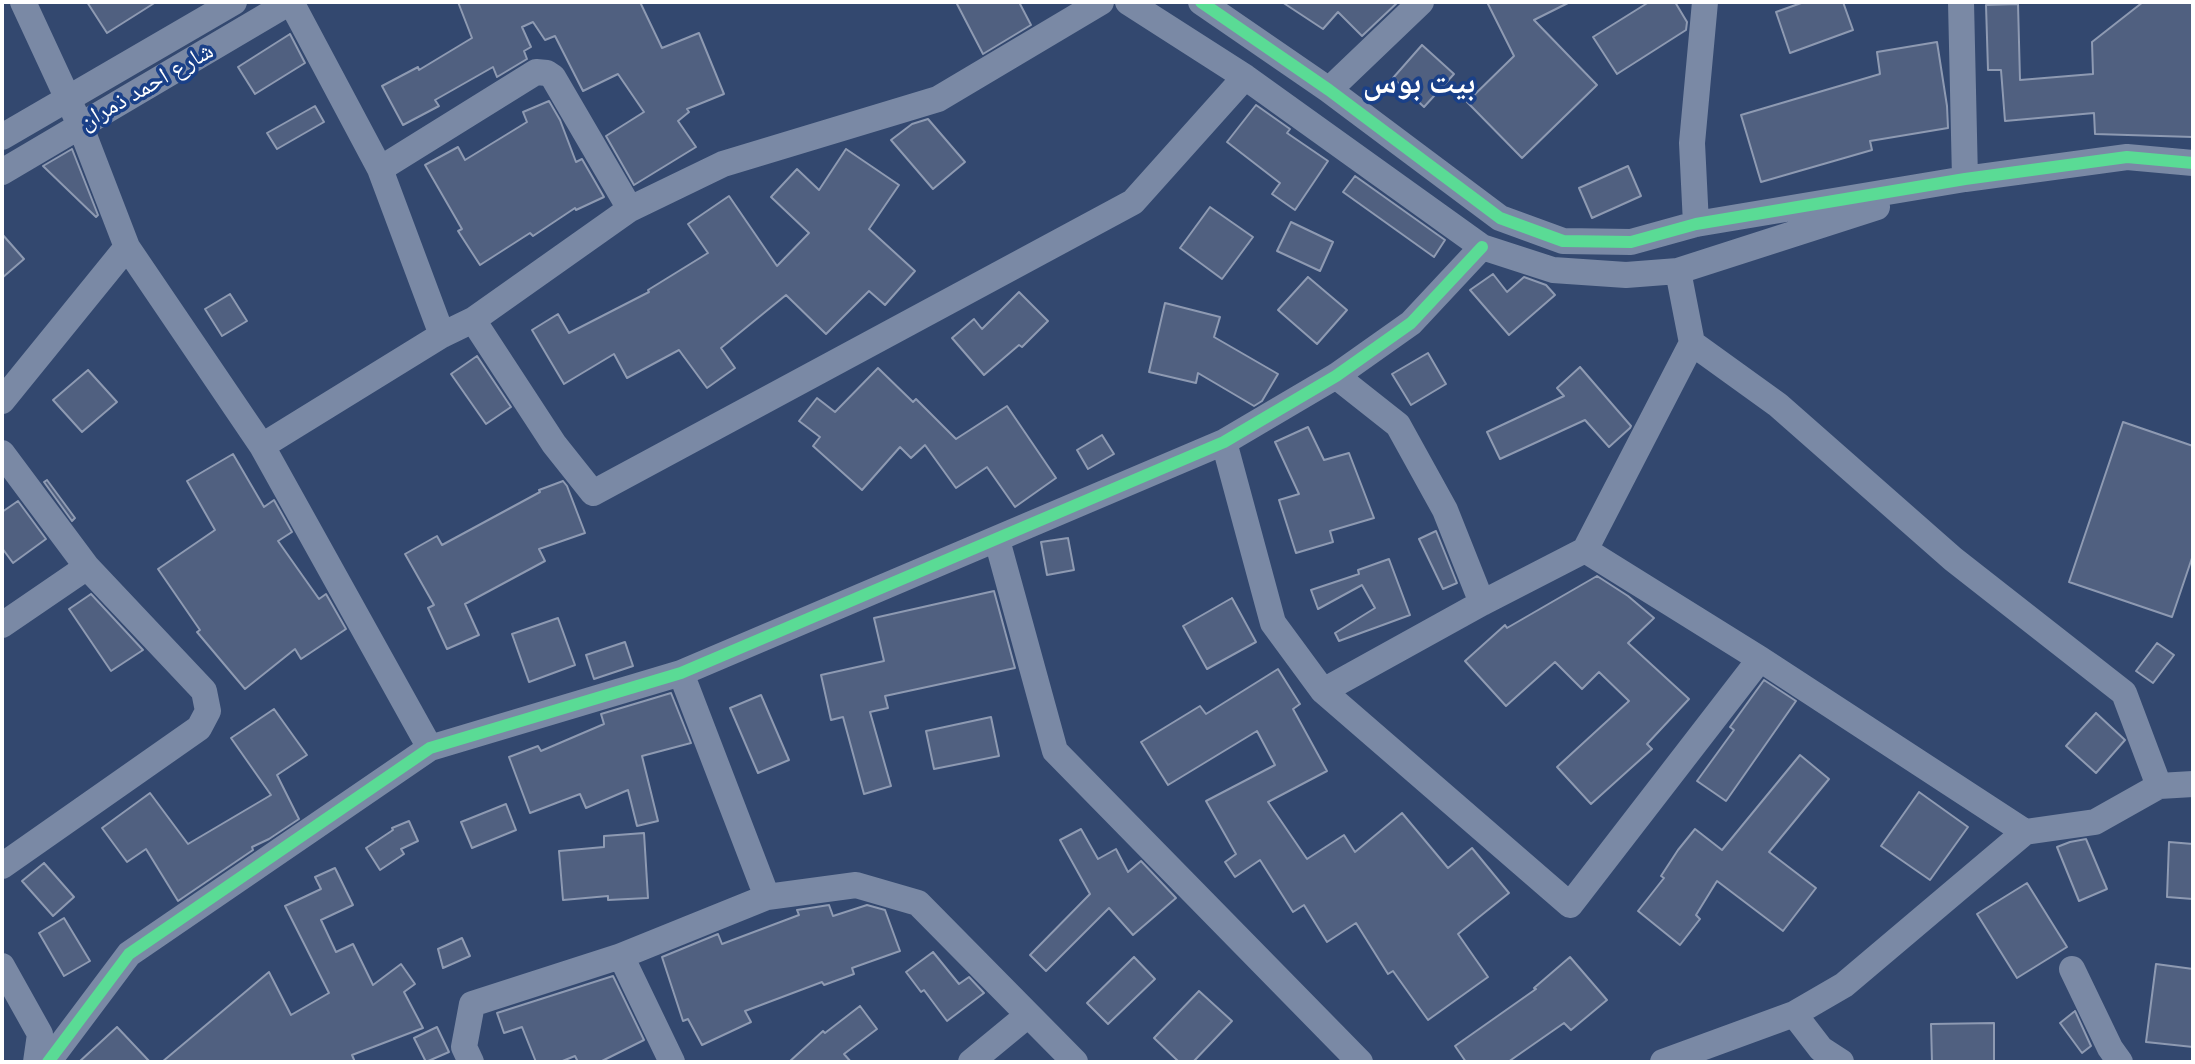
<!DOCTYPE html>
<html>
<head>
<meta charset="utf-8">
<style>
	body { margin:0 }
	#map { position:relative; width:2195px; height:1064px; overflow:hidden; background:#33486f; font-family:Lato,sans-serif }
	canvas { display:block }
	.frame { position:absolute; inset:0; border:4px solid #fff; pointer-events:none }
</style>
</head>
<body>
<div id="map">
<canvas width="2195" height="1064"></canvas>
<div class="frame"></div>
</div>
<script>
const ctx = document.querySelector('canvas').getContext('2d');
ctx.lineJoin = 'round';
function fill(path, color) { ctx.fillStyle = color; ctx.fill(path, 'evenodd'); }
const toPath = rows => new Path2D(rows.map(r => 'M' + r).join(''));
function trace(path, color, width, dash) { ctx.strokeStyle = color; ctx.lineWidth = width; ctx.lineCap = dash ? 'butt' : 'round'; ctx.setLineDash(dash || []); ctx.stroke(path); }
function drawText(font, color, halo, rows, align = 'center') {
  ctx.font = font + ' Lato,"Noto Naskh Arabic",sans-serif'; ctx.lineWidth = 7; ctx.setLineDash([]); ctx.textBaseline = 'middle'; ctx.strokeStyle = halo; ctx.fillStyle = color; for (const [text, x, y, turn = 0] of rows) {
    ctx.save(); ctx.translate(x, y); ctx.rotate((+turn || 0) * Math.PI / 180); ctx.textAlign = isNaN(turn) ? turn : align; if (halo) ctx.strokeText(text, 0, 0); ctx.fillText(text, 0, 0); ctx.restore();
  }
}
const building = toPath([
	[87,2,156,2,107,33,87,2],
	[458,2,640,2,662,48,699,33,724,94,687,109,689,112,678,121,696,147,634,185,606,136,644,112,618,74,583,91,555,36,545,40,533,22,522,27,531,47,524,51,527,59,497,77,493,67,435,100,439,106,403,125,382,86,418,67,419,70,472,38,458,2],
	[956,2,1019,2,1031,25,983,54,956,2],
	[1282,2,1398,2,1362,36,1338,12,1323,29,1282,2],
	[1487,2,1570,2,1534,20,1597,85,1522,158,1467,102,1514,56,1487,2],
	[1649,2,1675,2,1687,22,1686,30,1617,74,1593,37,1649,2],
	[1804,2,1843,2,1853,30,1790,53,1776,12,1804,2],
	[2143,2,2193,2,2193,137,2095,134,2094,113,2005,121,2001,70,1988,70,1986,5,2018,4,2020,80,2093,74,2092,42,2143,2],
	[290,34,305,63,255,94,238,67,290,34],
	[1937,42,1947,106,1948,128,1870,141,1872,150,1761,182,1741,115,1880,74,1877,52,1937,42],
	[1422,45,1454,74,1424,107,1393,78,1422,45],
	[549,101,560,120,576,162,582,159,604,197,576,210,575,208,533,236,530,233,480,265,458,231,462,229,425,165,458,147,465,160,527,122,523,112,549,101],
	[1256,105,1290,129,1287,133,1328,161,1295,210,1272,194,1280,183,1227,142,1256,105],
	[315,106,324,122,277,149,267,133,315,106],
	[928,119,965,162,933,189,891,140,912,124,928,119],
	[72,149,98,215,96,217,43,166,72,149],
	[846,149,899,185,869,229,915,271,885,305,869,291,826,334,786,295,721,348,735,368,707,388,679,350,627,378,614,354,564,384,532,330,558,314,569,333,649,292,648,290,708,253,688,224,729,196,777,266,809,233,771,197,797,169,819,190,846,149],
	[1628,166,1641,196,1592,218,1579,188,1628,166],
	[1355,176,1445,240,1434,257,1343,192,1355,176],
	[1210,207,1253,237,1222,279,1180,248,1210,207],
	[1291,222,1333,242,1320,271,1277,251,1291,222],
	[2,234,24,259,2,278,2,234],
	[1493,274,1507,292,1524,277,1546,285,1555,295,1509,335,1470,290,1493,274],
	[1308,277,1347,310,1317,344,1278,310,1308,277],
	[1019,292,1048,321,1022,347,1019,345,984,375,952,338,974,319,982,329,1019,292],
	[230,294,247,321,222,336,205,309,230,294],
	[1165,303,1220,317,1214,337,1278,374,1262,401,1254,406,1198,373,1196,383,1149,372,1165,303],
	[1428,353,1446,384,1411,405,1392,374,1428,353],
	[477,356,511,407,486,424,451,374,477,356],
	[1580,367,1631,426,1630,428,1609,447,1585,420,1500,459,1487,432,1564,396,1557,388,1580,367],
	[878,368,913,402,916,399,956,439,1007,406,1056,478,1015,507,987,467,956,488,925,445,911,458,900,447,862,490,813,446,820,437,799,421,817,398,835,412,878,368],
	[88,370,117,402,82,432,53,400,88,370],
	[2123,422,2193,446,2193,555,2172,617,2069,582,2123,422],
	[1308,427,1324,460,1349,453,1374,518,1330,531,1333,542,1296,553,1279,500,1299,494,1275,442,1308,427],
	[1102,435,1114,454,1088,469,1077,450,1102,435],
	[233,454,264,507,274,500,292,532,278,541,319,599,326,594,346,629,301,659,295,649,245,689,197,632,200,630,158,569,215,530,187,481,233,454],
	[47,480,75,518,72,521,44,482,47,480],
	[563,481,567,486,585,533,539,549,545,561,465,604,479,635,447,649,428,608,434,605,405,554,437,536,442,545,540,492,539,490,563,481],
	[18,501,46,539,13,563,2,548,2,512,18,501],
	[1436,531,1457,583,1443,589,1419,539,1436,531],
	[1068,538,1074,570,1047,575,1041,542,1068,538],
	[1389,559,1410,615,1339,641,1335,633,1375,608,1362,585,1318,609,1311,590,1359,574,1358,570,1389,559],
	[1597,576,1628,596,1654,618,1628,643,1689,699,1647,744,1652,749,1591,804,1557,767,1629,701,1599,672,1582,689,1555,662,1506,706,1465,661,1505,625,1507,628,1597,576],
	[994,591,1015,668,885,696,888,708,870,712,891,786,864,794,843,717,831,720,821,675,884,661,874,618,994,591],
	[91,594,143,650,111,671,69,609,91,594],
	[1232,598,1256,642,1207,669,1183,626,1232,598],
	[558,618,575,665,529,682,512,634,558,618],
	[625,642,633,666,594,679,586,655,625,642],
	[2157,643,2174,655,2153,683,2136,671,2157,643],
	[1278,669,1300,704,1293,709,1327,771,1268,802,1307,859,1344,835,1355,852,1402,813,1448,868,1472,848,1509,893,1458,934,1488,977,1428,1020,1393,971,1388,974,1356,923,1327,942,1304,905,1293,912,1260,860,1235,877,1225,862,1236,854,1206,801,1275,765,1257,731,1168,785,1141,742,1200,706,1206,714,1278,669],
	[1764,680,1796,701,1726,801,1697,781,1734,730,1730,727,1764,680],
	[671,693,691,743,642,756,658,821,637,826,628,790,586,808,580,794,530,813,509,757,538,746,541,751,604,724,601,714,671,693],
	[761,695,789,760,758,773,730,708,761,695],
	[274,709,307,755,277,775,299,819,269,839,252,847,253,850,178,901,146,849,127,862,102,828,150,793,188,844,271,795,231,738,274,709],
	[2096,713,2125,740,2096,773,2066,746,2096,713],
	[991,717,999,756,934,769,926,731,991,717],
	[1800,755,1829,779,1769,852,1816,888,1783,931,1717,881,1696,915,1700,919,1680,945,1638,911,1664,878,1661,876,1678,850,1695,829,1722,850,1800,755],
	[1919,792,1968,827,1930,880,1881,846,1919,792],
	[506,804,516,830,472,848,461,822,506,804],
	[409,821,418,841,401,849,404,854,380,870,366,848,393,830,392,828,409,821],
	[1081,829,1098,859,1116,849,1128,872,1141,861,1176,898,1133,935,1109,908,1046,971,1030,955,1090,894,1060,840,1081,829],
	[644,833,648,898,608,900,608,896,563,900,559,851,604,847,604,836,644,833],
	[2086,839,2107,889,2079,901,2057,847,2070,842,2086,839],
	[2169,842,2193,844,2193,899,2167,897,2169,842],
	[44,863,74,897,53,916,22,881,44,863],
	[335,868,353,905,321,920,336,952,353,944,373,985,401,964,415,984,404,992,423,1028,352,1055,355,1062,162,1062,269,972,291,1015,329,993,285,906,321,889,315,877,335,868],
	[2027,883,2067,947,2017,978,1977,914,2027,883],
	[829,905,833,916,867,905,885,910,900,951,852,968,854,974,824,985,822,982,745,1011,751,1022,702,1045,688,1019,683,1021,662,957,718,934,722,944,799,915,797,910,829,905],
	[64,918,90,961,64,976,39,933,64,918],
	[462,938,470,956,443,968,438,949,462,938],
	[933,952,959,984,969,977,984,993,947,1021,924,990,921,992,906,972,933,952],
	[1134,957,1155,979,1108,1024,1087,1003,1134,957],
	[1570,957,1607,1000,1571,1030,1564,1023,1508,1062,1466,1062,1455,1046,1536,989,1534,988,1570,957],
	[2156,964,2193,969,2193,1047,2146,1042,2156,964],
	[613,976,644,1040,600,1062,578,1062,575,1056,560,1062,536,1062,522,1027,504,1033,497,1013,613,976],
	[1199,991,1232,1021,1193,1062,1179,1062,1154,1038,1199,991],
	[860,1006,877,1029,844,1054,851,1062,789,1062,823,1031,825,1033,860,1006],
	[2075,1011,2091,1046,2082,1053,2060,1023,2075,1011],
	[1994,1023,1994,1062,1932,1062,1931,1024,1994,1023],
	[117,1027,150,1062,79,1062,117,1027],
	[437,1027,449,1052,426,1062,414,1038,437,1027]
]);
const street = toPath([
	[23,2,80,125,127,247,262,446,430,748],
	[291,2,380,169,442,335],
	[1128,2,1245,77,1482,247,1553,270,1626,275,1678,271,1877,207],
	[1201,2,1329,90,1500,218,1563,241,1631,242,1696,224,1965,179,2127,157,2193,163],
	[1961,2,1965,179],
	[1329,90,1421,2],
	[2,137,234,2],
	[380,169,536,72,547,73,553,77,630,209],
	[2,172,290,2],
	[1696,224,1692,143,1705,2],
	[1678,271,1692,343,1778,405,1953,559,2124,693,2159,786],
	[473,320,554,444,593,493,1133,202,1245,77],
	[1336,376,1398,425,1445,510,1482,603],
	[2,401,127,247],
	[1224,442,1273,623,1323,691,1570,905,1760,659],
	[262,446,442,335,473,320,630,209,723,164,938,99,1101,2],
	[2,453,87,567,204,691,208,711,199,728,2,866],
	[997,540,1055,751,1360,1062],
	[1585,550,1692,343],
	[2,625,87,567],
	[681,673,767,897],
	[1323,691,1482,603,1585,550,1760,659,2025,832],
	[621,956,672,1062],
	[2,966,40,1034,36,1062],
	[2072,969,2110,1048,2120,1062],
	[1794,1014,1821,1049,1841,1062],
	[48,1062,129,954,430,748,681,673,1224,442,1336,376,1411,323,1482,247],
	[471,1062,464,1047,472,1004,621,956,767,897,856,885,918,903,1075,1062],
	[971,1062,1028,1015],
	[1663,1062,1794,1014,1844,985,2025,832,2095,822,2159,786,2193,784]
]);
const cycleway = toPath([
	[1201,2,1329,90,1500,218,1563,241,1631,242,1696,224,1965,179,2127,157,2193,163],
	[48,1062,129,954,430,748,681,673,1224,442,1336,376,1411,323,1482,247]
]);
const streetNames = [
	["شارع احمد ذمران",146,86,-30]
];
const districtNames = [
	["بيت بوس",1419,83]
];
fill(building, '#506080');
trace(building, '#8e9ab2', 2);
trace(street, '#7a89a5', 26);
trace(cycleway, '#5adb95', 12);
drawText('24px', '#fff', '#1a4088', streetNames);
drawText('bold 32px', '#fff', '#1a4088', districtNames);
</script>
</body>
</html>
